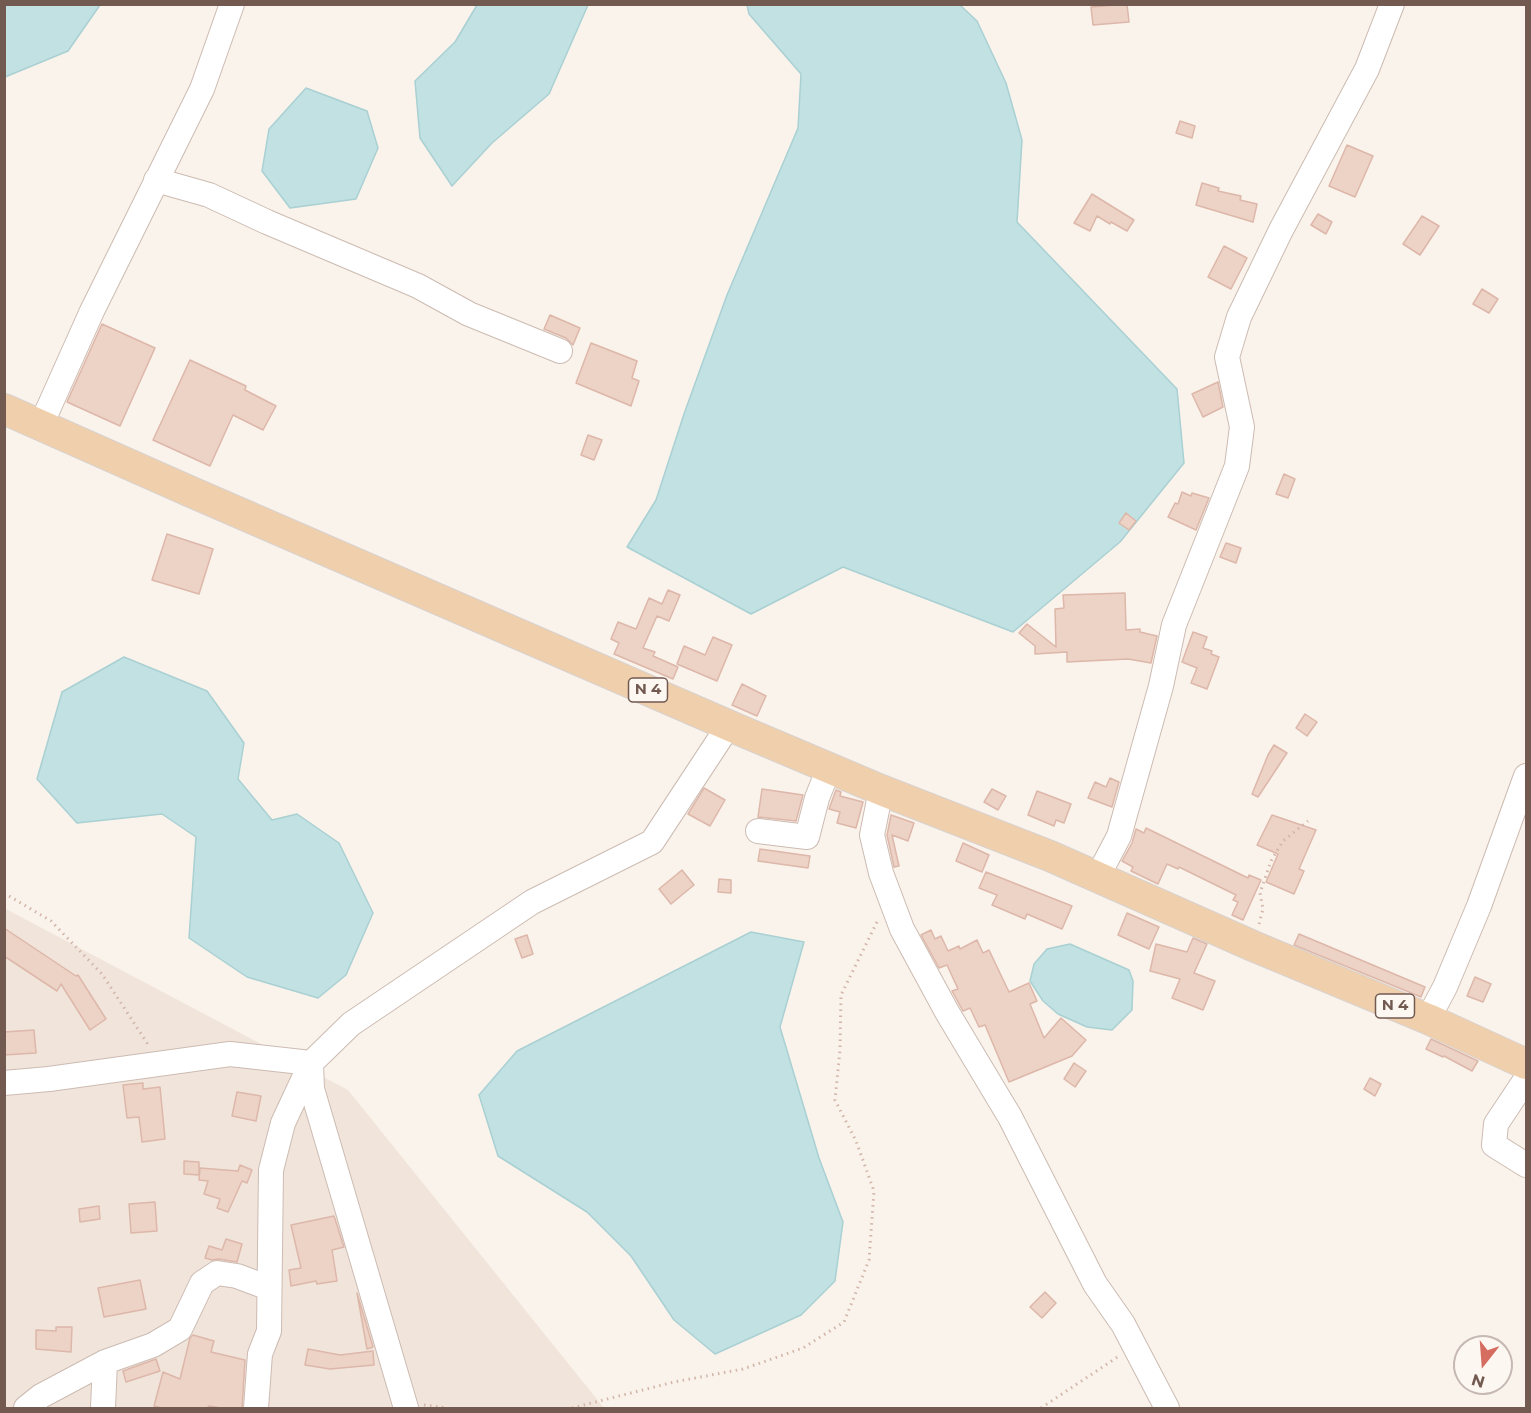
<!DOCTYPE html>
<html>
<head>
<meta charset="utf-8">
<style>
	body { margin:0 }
	#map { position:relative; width:1531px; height:1413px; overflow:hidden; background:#faf3eb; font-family:Montserrat,sans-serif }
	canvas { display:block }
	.frame { position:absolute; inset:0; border:6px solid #735a51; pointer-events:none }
	.north { position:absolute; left:1453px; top:1335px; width:60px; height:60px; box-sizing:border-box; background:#fdf7f2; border:2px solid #c6b8b2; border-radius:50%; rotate:197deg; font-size:16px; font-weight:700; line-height:24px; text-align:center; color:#735a51 }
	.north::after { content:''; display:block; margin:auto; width:21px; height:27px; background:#d56e60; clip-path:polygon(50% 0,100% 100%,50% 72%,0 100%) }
</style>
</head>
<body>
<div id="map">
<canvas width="1531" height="1413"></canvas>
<div class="frame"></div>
<div class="north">N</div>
</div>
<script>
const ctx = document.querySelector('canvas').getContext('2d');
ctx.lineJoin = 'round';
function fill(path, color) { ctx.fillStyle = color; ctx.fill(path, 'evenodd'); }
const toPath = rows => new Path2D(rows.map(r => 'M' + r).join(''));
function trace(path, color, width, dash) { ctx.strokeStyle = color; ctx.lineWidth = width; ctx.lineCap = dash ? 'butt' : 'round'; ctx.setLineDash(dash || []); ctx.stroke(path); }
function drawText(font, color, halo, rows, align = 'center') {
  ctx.font = font + ' Montserrat,sans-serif'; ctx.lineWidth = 4.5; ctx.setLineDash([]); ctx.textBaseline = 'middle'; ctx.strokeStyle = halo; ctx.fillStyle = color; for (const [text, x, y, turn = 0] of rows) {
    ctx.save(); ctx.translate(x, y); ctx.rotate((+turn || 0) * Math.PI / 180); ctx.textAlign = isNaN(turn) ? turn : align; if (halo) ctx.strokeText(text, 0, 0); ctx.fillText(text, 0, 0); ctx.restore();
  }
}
const residential = toPath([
	[4,908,348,1090,604,1408,5,1408]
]);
const water = toPath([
	[5,4,100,4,100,5,68,51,5,77,5,4],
	[477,5,588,5,549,94,492,143,452,186,420,138,415,81,455,42,477,5],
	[747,5,960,5,977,21,1006,83,1022,140,1017,222,1177,389,1184,463,1120,542,1013,632,843,567,751,614,627,547,656,500,684,414,727,295,798,128,801,74,749,14,747,5],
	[306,88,367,111,378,148,356,199,290,208,262,171,269,129,306,88],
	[124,657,207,691,244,743,238,779,272,820,297,814,339,843,373,913,346,975,318,998,247,977,189,938,196,837,162,814,77,823,37,779,62,692,124,657],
	[751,932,804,942,780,1027,819,1158,843,1222,835,1281,801,1315,715,1354,674,1320,631,1256,587,1212,498,1156,479,1095,517,1051,751,932],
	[1070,944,1129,970,1133,981,1132,1010,1112,1030,1087,1027,1058,1014,1043,1001,1030,981,1034,964,1047,949,1070,944]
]);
const building = toPath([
	[1127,4,1129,22,1093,25,1091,7,1127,4],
	[1180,121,1195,126,1192,138,1176,133,1180,121],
	[1347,145,1373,156,1355,197,1329,186,1347,145],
	[1202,183,1219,188,1218,191,1241,196,1240,200,1257,204,1253,222,1196,205,1202,183],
	[1092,194,1134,220,1127,231,1111,222,1110,224,1097,216,1090,231,1074,223,1092,194],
	[1318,214,1332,222,1326,234,1311,225,1318,214],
	[1422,216,1439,226,1420,255,1403,244,1422,216],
	[1224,246,1247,258,1231,289,1208,277,1224,246],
	[1482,289,1498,299,1489,313,1473,304,1482,289],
	[550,315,580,328,573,345,566,338,544,329,550,315],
	[102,324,155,348,120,426,67,402,102,324],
	[591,343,637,361,632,378,639,381,631,406,576,383,591,343],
	[190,360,246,386,245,390,276,406,263,430,233,415,210,466,153,440,190,360],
	[1218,382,1223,407,1203,417,1192,394,1218,382],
	[588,435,602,440,594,460,581,455,588,435],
	[1284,474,1295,479,1288,498,1276,494,1284,474],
	[1182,492,1191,496,1192,493,1209,498,1196,530,1168,517,1175,503,1178,504,1182,492],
	[1126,513,1136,521,1129,530,1119,523,1126,513],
	[167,534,213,549,199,594,152,580,167,534],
	[1226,543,1241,548,1236,563,1220,557,1226,543],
	[668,590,680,595,669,621,657,616,643,648,655,652,653,656,678,667,673,679,614,654,619,643,611,639,618,622,636,629,649,598,662,604,668,590],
	[1125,593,1126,630,1140,629,1140,632,1157,636,1151,663,1128,659,1067,662,1067,652,1035,654,1035,646,1019,633,1027,624,1056,647,1055,609,1064,608,1063,595,1125,593],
	[1193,632,1207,637,1203,648,1212,651,1211,654,1219,657,1207,689,1191,683,1197,668,1182,662,1193,632],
	[713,637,732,645,717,681,677,664,684,646,705,655,713,637],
	[742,684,766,696,757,716,732,705,742,684],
	[1305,714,1317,722,1307,736,1296,728,1305,714],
	[1274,745,1287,753,1258,797,1252,794,1268,755,1274,745],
	[1110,778,1119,782,1112,807,1088,798,1095,782,1106,787,1110,778],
	[704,788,725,800,710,826,688,814,704,788],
	[762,789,803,795,796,821,758,817,762,789],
	[992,789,1006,796,998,810,984,802,992,789],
	[836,790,841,792,840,796,863,802,856,828,837,823,840,812,829,809,836,790],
	[1037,791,1071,804,1064,823,1056,820,1054,826,1028,815,1037,791],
	[891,815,914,823,908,841,892,835,899,866,894,867,887,835,891,815],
	[1272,815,1316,830,1299,869,1304,871,1294,894,1266,882,1278,854,1257,845,1272,815],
	[1146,828,1248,878,1249,875,1261,880,1243,920,1232,915,1238,902,1233,900,1236,895,1179,867,1178,869,1167,864,1158,884,1131,871,1133,867,1122,861,1132,843,1136,829,1144,833,1146,828],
	[963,843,989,855,982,872,956,861,963,843],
	[760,849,810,856,808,868,758,861,760,849],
	[682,870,694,885,671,904,659,889,682,870],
	[986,872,1072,906,1062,929,1027,914,1025,919,992,905,997,895,979,888,986,872],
	[719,879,731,880,731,893,718,892,719,879],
	[1127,913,1159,927,1149,949,1118,935,1127,913],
	[4,928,76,976,78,975,106,1019,90,1030,61,984,57,991,4,956,4,928],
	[931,930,935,939,941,936,948,951,959,946,960,949,977,940,983,953,989,950,1009,992,1029,983,1037,1001,1030,1004,1044,1038,1061,1018,1086,1040,1072,1056,1009,1082,985,1025,979,1027,970,1008,963,1011,952,991,958,989,947,965,939,968,921,935,931,930],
	[1299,934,1425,987,1421,997,1294,945,1299,934],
	[527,935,533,954,522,958,515,939,527,935],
	[1193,938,1207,944,1194,973,1215,981,1203,1010,1172,998,1180,979,1150,971,1156,944,1187,952,1193,938],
	[1475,977,1491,984,1483,1002,1467,996,1475,977],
	[34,1030,36,1053,4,1055,4,1032,34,1030],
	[1431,1039,1478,1061,1472,1071,1444,1056,1443,1057,1426,1049,1431,1039],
	[1074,1063,1086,1071,1075,1087,1064,1079,1074,1063],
	[1370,1078,1381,1084,1375,1096,1364,1089,1370,1078],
	[143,1083,143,1089,160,1087,165,1139,142,1142,139,1117,127,1118,123,1085,143,1083],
	[237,1092,261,1096,256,1121,232,1116,237,1092],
	[184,1161,199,1162,199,1175,184,1174,184,1161],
	[240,1165,252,1170,247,1183,242,1181,228,1212,217,1208,220,1199,204,1194,208,1181,199,1180,200,1168,238,1171,240,1165],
	[155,1202,157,1231,131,1233,129,1204,155,1202],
	[99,1206,100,1219,80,1222,79,1209,99,1206],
	[334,1216,344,1247,332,1250,337,1281,317,1284,316,1281,291,1286,289,1270,301,1268,291,1225,334,1216],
	[226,1239,242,1244,237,1262,219,1259,212,1260,205,1258,209,1246,222,1250,226,1239],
	[140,1280,146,1309,104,1317,98,1288,140,1280],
	[1045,1292,1056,1303,1042,1318,1030,1307,1045,1292],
	[357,1293,373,1347,367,1349,357,1293],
	[56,1327,72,1327,71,1352,36,1349,36,1330,56,1331,56,1327],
	[193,1335,214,1341,211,1352,245,1360,242,1408,221,1408,209,1406,207,1408,162,1408,154,1406,163,1372,180,1379,190,1338,193,1335],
	[308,1349,340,1355,373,1351,374,1365,330,1369,305,1365,308,1349],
	[156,1359,160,1371,126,1382,123,1371,156,1359]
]);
const path = toPath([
	[4,893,51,921,102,974,149,1046],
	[1259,924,1263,909,1260,893,1271,861,1283,841,1308,821],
	[424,1405,447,1408],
	[572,1408,674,1382,743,1369,803,1348,844,1322,869,1260,874,1191,856,1141,835,1100,840,1050,841,995,877,922],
	[1041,1408,1119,1356]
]);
const minor = toPath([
	[156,180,209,195,267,222,418,286,469,314,560,351],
	[41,425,92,311,202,89,232,4],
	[881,790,872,835,881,873,902,929,947,1012,1010,1117,1095,1284,1123,1324,1167,1408],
	[758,831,807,837,817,798,829,768],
	[1097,878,1119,836,1161,686,1174,625,1237,466,1242,427,1227,357,1239,317,1281,230,1367,69,1392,4],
	[1428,1019,1445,987,1479,906,1526,776],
	[1526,1079,1496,1124,1494,1145,1526,1165],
	[4,1083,49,1079,230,1054,311,1063,312,1089,406,1408],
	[26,1408,41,1396,105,1362,153,1345,180,1329,202,1283,217,1273,237,1276,269,1288],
	[103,1408,105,1362],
	[256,1408,260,1354,269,1331,271,1170,283,1123,311,1063,351,1024,532,902,652,842,729,725]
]);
const major = toPath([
	[4,409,189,491,737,729,881,790,1050,856,1253,946,1428,1019,1526,1064]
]);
const shields = [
	[648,690,39],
	[1395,1006,39]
];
const shieldNames = [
	["N 4",648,690],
	["N 4",1395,1006]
];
fill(residential, '#f1e5db');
fill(water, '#c2e1e2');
trace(water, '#a9d0d3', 1.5);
fill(building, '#edd2c6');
trace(building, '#ddb7a9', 1.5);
trace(minor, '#ccbbb2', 26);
trace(major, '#d8d1ce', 32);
trace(path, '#d2b5a9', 3, [1.5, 4.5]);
trace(minor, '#fff', 24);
trace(major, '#f0d0ac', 30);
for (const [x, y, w] of shields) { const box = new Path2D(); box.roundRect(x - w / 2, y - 12, w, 24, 4.5); ctx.fillStyle = '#fdf7f2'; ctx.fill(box); trace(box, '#735a51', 1.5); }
drawText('bold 15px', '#735a51', null, shieldNames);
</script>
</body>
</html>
